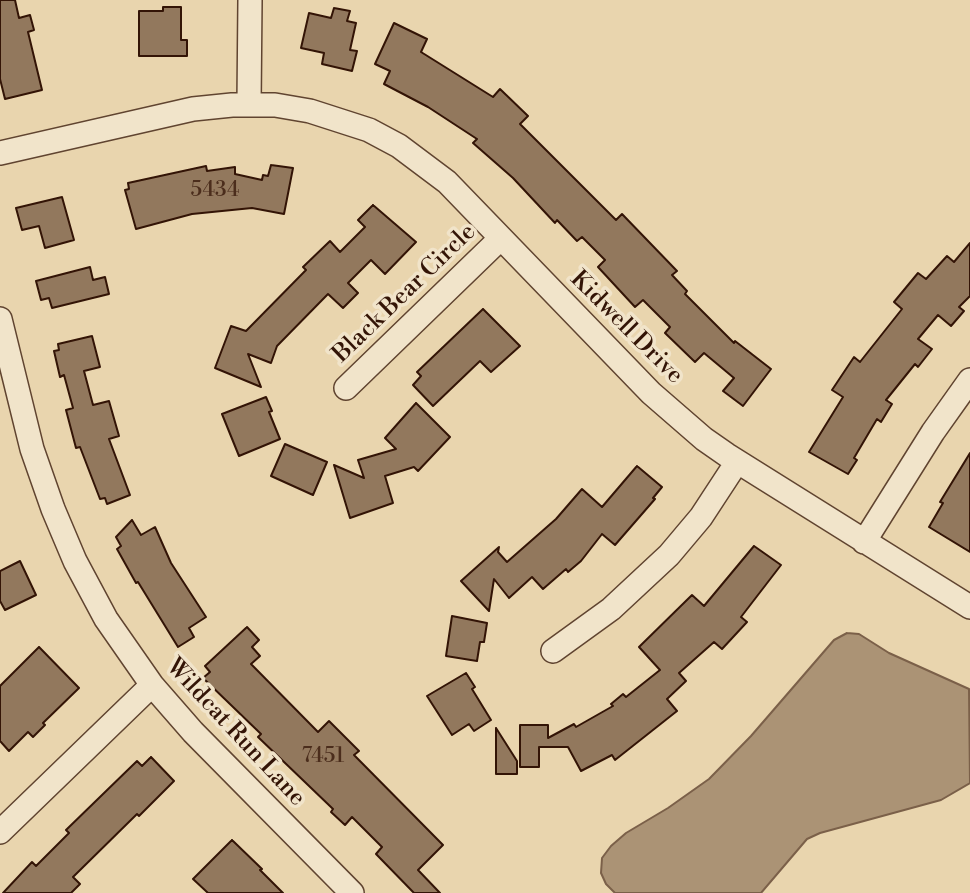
<!DOCTYPE html>
<html>
<head>
<meta charset="utf-8">
<style>
	body { margin:0 }
	canvas { display:block; background:#e9d5ae }
</style>
</head>
<body>
<canvas width="970" height="893"></canvas>
<script>
const ctx = document.querySelector('canvas').getContext('2d');
ctx.lineJoin = 'round';
function fill(path, color) { ctx.fillStyle = color; ctx.fill(path, 'evenodd'); }
const toPath = rows => new Path2D(rows.map(r => 'M' + r).join(''));
function trace(path, color, width, dash) { ctx.strokeStyle = color; ctx.lineWidth = width; ctx.lineCap = dash ? 'butt' : 'round'; ctx.setLineDash(dash || []); ctx.stroke(path); }
function drawText(font, color, halo, rows, align = 'center') {
  ctx.font = font + ' "Libre Bodoni",serif'; ctx.lineWidth = 7; ctx.setLineDash([]); ctx.textBaseline = 'middle'; ctx.strokeStyle = halo; ctx.fillStyle = color; for (const [text, x, y, turn = 0] of rows) {
    ctx.save(); ctx.translate(x, y); ctx.rotate((+turn || 0) * Math.PI / 180); ctx.textAlign = isNaN(turn) ? turn : align; if (halo) ctx.strokeText(text, 0, 0); ctx.fillText(text, 0, 0); ctx.restore();
  }
}
const water = toPath([
	[847,633,859,634,889,653,969,689,970,783,941,800,820,833,807,839,761,893,615,893,606,884,601,873,602,858,611,846,626,833,668,808,709,779,751,736,834,640,847,633]
]);
const building = toPath([
	[0,0,15,0,19,18,30,15,34,30,28,32,42,90,5,99,0,79,0,0],
	[163,7,181,7,181,40,187,40,187,56,139,56,139,11,163,11,163,7],
	[334,8,350,11,347,21,356,23,350,50,357,51,352,71,322,64,324,53,301,48,309,13,331,18,334,8],
	[394,23,427,39,421,52,493,97,500,89,528,116,520,124,616,220,622,214,677,271,672,275,687,291,685,294,734,343,735,341,771,369,743,406,723,391,734,378,704,353,695,362,665,333,670,327,643,300,635,307,598,267,605,260,582,237,577,241,557,220,555,223,513,178,473,143,477,139,428,107,384,84,390,71,375,64,394,23],
	[271,165,293,168,284,214,252,208,192,214,136,229,125,190,129,189,128,183,206,166,207,171,235,167,235,174,262,180,263,175,268,176,271,165],
	[62,197,74,240,45,248,39,226,22,230,16,208,62,197],
	[373,205,416,242,385,274,371,260,348,283,358,293,343,308,328,294,277,346,271,363,248,354,261,387,215,368,231,326,246,331,306,270,303,267,330,241,340,252,365,227,358,220,373,205],
	[970,243,970,296,959,307,964,311,951,326,938,315,918,339,932,349,918,367,915,364,886,400,892,404,881,422,877,419,854,458,857,460,848,474,809,452,843,397,832,390,854,357,860,362,902,309,894,302,918,273,926,279,947,256,954,262,970,243],
	[90,267,93,280,105,277,109,294,52,308,49,298,41,300,36,281,90,267],
	[483,309,520,346,491,372,480,361,433,406,413,385,421,376,417,372,483,309],
	[92,336,100,367,84,371,93,405,109,401,119,436,109,439,130,495,107,504,105,498,100,499,80,447,76,448,66,410,73,408,64,375,60,377,54,351,59,350,58,344,92,336],
	[266,397,272,411,269,412,280,439,239,456,222,414,266,397],
	[416,403,450,437,418,471,414,467,385,476,393,503,350,518,334,465,364,478,358,460,396,449,385,438,416,403],
	[285,444,327,462,313,495,271,476,285,444],
	[970,453,970,552,929,527,943,503,940,502,970,453],
	[637,466,662,487,653,498,655,499,615,545,602,534,581,561,568,572,566,569,543,589,532,577,509,598,494,579,489,611,461,581,499,547,498,552,507,562,556,519,582,489,602,507,637,466],
	[132,520,141,535,155,527,171,563,206,617,189,628,194,637,178,647,138,582,136,583,117,549,121,546,116,537,132,520],
	[754,546,781,565,741,617,747,622,722,649,714,642,679,673,686,681,667,699,677,711,615,760,612,755,581,771,568,747,539,747,539,767,520,767,520,725,548,725,548,738,574,724,576,727,613,706,611,704,623,694,626,697,660,670,639,647,692,595,704,606,754,546],
	[20,561,36,595,5,610,0,601,0,571,20,561],
	[452,616,487,623,484,642,480,642,477,661,446,656,452,616],
	[247,627,259,640,252,647,260,656,251,664,318,732,329,721,359,751,354,755,443,845,418,870,440,893,414,893,376,854,382,847,352,817,345,825,331,812,333,809,258,737,261,734,203,678,210,672,205,666,247,627],
	[39,647,79,688,43,723,45,725,33,737,28,732,9,751,0,741,0,686,39,647],
	[466,673,475,687,472,689,491,720,474,731,469,724,452,735,427,696,466,673],
	[496,728,517,761,517,774,496,774,496,728],
	[151,757,174,781,139,816,137,814,73,877,80,884,71,893,3,893,32,862,36,866,69,833,66,830,137,761,142,766,151,757],
	[232,840,262,869,260,870,283,893,208,893,193,879,232,840]
]);
const street = toPath([
	[249,104,250,0],
	[0,153,193,109,232,105,275,105,310,111,369,130,399,146,447,182,651,393,704,439,727,455,970,607],
	[0,319,32,449,53,509,75,561,106,619,152,685,193,732,352,893],
	[346,388,501,238],
	[864,542,933,432,970,380],
	[553,651,611,609,669,555,701,517,737,462],
	[0,832,152,685]
]);
const numberNames = [
	["5434",215,191],
	["7451",323,757]
];
const streetNames = [
	["Black Bear Circle",405,294,-44],
	["Kidwell Drive",626,328,45],
	["Wildcat Run Lane",235,733,47]
];
fill(water, '#ab9375');
trace(water, '#7b6049', 2);
fill(building, '#92785d');
trace(building, '#331406', 2);
trace(street, '#604430', 26);
trace(street, '#f1e4ca', 23);
drawText('21px', '#4b2d1c', null, numberNames);
drawText('24px', '#331406', '#f1e4ca', streetNames);
</script>
</body>
</html>
